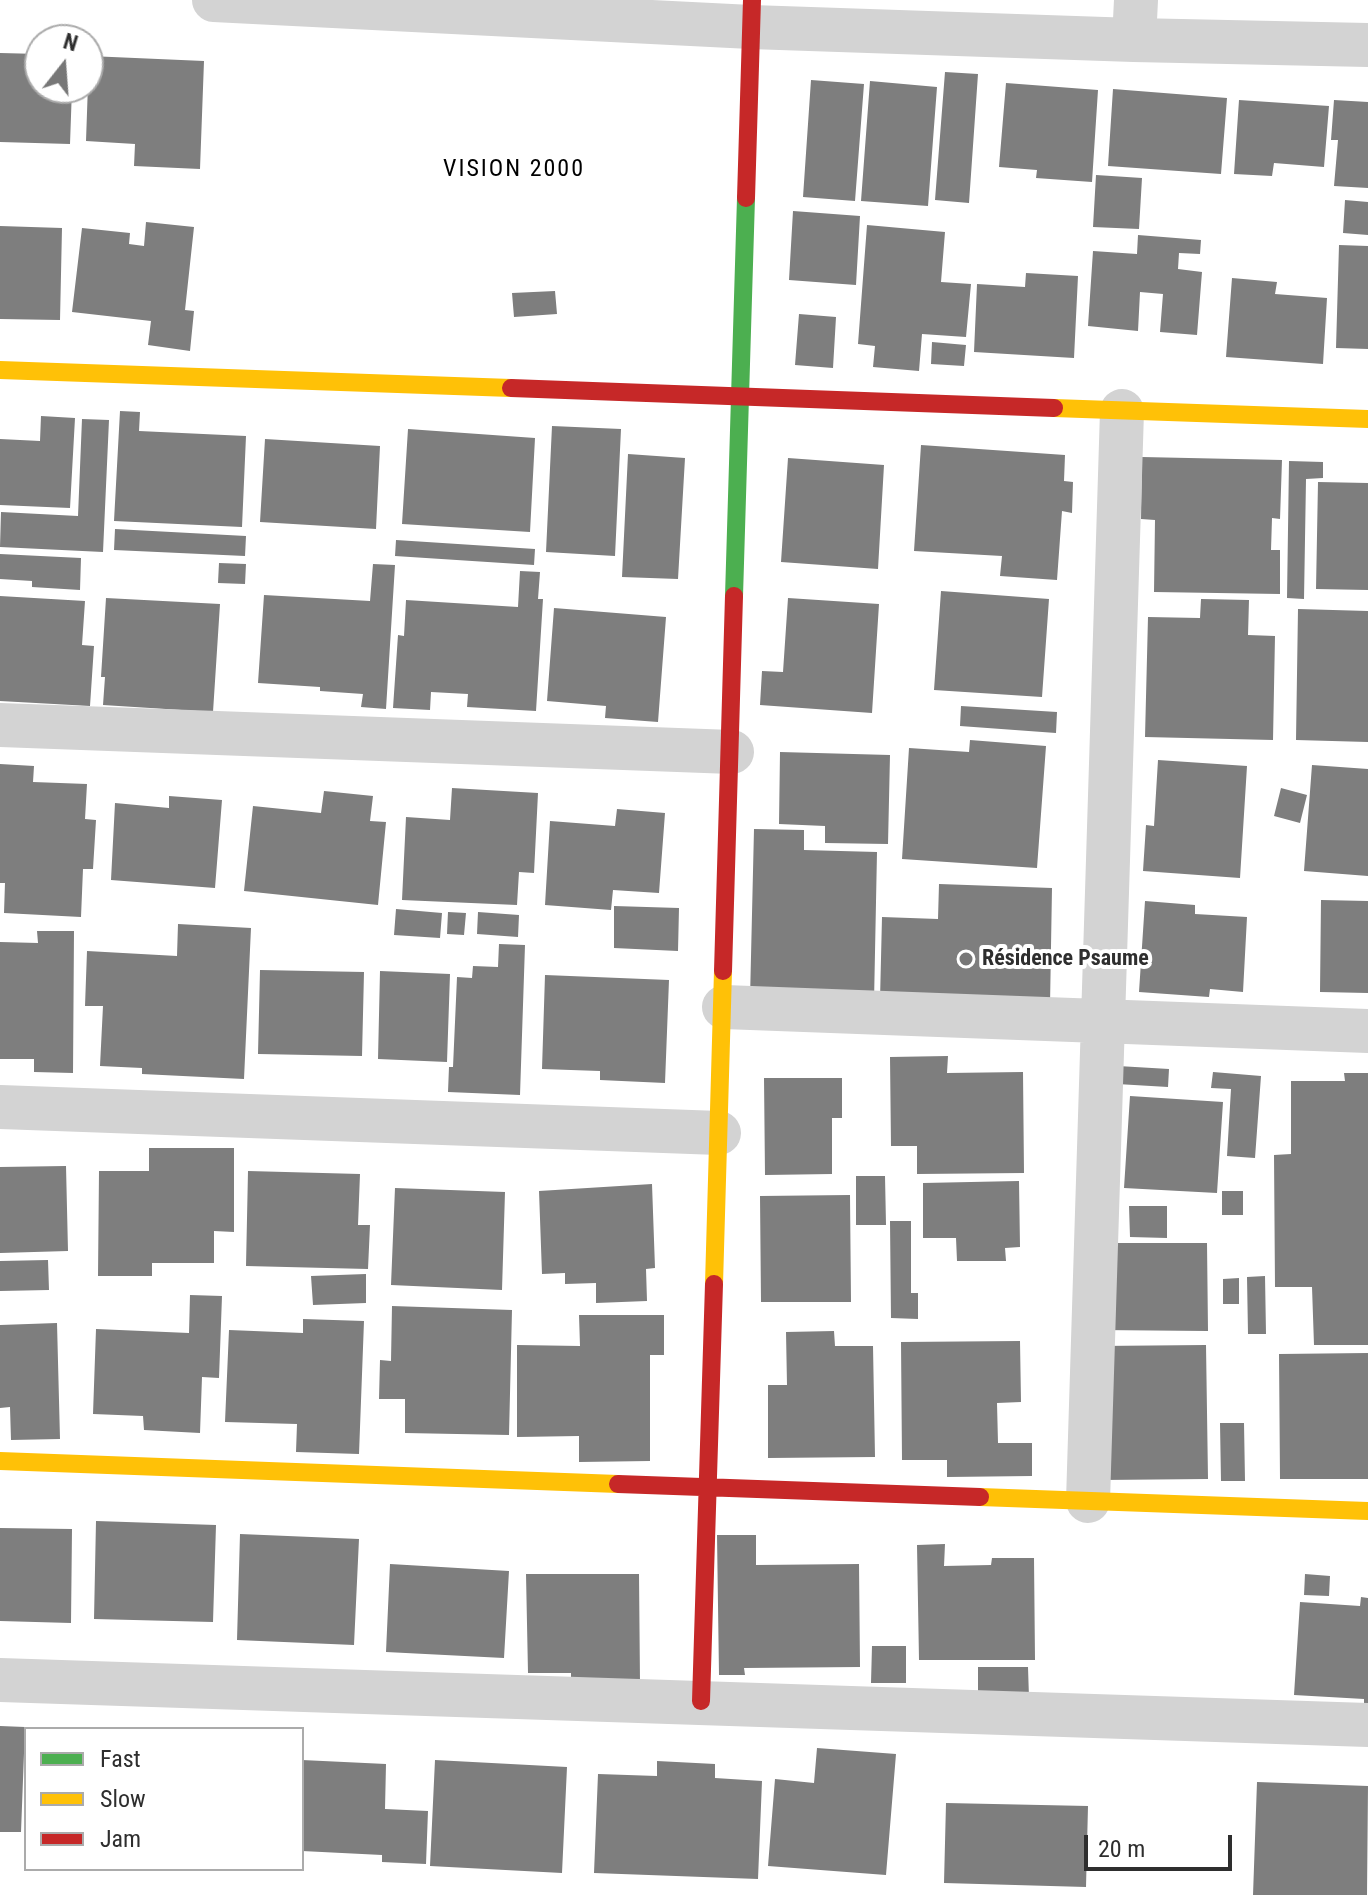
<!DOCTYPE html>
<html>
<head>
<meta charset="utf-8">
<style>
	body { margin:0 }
	#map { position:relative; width:1368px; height:1895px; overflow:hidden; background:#fff; font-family:"Roboto Condensed",sans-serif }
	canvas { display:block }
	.legend { position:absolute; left:24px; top:1727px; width:280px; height:144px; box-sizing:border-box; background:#fff; border:2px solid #ababab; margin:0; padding:10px 14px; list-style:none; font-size:24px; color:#2e2e2e }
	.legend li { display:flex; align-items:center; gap:16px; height:40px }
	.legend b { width:40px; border:2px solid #ababab }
	.north { position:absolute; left:24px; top:24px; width:80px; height:80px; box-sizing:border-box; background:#fff; border:2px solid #ababab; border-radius:50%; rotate:17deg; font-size:22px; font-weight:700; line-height:32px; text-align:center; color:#2e2e2e }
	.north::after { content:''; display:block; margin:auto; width:28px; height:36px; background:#777; clip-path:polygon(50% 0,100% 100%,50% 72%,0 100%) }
	.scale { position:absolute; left:1084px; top:1835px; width:148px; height:36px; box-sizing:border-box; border:4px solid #2e2e2e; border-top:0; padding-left:10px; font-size:24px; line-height:28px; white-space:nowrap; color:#2e2e2e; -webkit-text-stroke:6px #fff; paint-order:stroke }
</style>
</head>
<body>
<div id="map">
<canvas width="1368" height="1895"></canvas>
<ul class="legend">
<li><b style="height:10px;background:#4caf50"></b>Fast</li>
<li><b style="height:10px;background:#ffc107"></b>Slow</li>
<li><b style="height:10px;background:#c62828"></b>Jam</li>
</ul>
<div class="north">N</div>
<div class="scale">20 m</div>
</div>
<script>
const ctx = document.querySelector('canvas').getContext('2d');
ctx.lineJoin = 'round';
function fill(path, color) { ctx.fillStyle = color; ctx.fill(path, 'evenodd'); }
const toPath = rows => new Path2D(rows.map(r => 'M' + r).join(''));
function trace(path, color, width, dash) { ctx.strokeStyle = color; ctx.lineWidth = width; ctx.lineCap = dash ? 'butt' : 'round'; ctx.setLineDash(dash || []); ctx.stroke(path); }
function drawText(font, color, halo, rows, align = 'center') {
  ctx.font = font + ' "Roboto Condensed",sans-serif'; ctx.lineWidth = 8; ctx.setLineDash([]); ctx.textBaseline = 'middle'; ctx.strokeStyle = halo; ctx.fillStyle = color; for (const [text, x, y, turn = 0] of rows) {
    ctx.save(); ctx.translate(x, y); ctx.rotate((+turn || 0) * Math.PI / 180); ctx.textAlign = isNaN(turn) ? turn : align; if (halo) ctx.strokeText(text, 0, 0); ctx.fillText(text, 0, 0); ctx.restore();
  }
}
const building = toPath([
	[0,53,40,54,40,88,72,88,70,144,0,142],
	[89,56,204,61,200,169,134,166,135,144,86,141],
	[945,72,978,74,969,203,935,200],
	[811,80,864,84,855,201,803,197],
	[870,81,937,87,928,206,861,201],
	[1006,83,1098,90,1092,182,1036,178,1037,170,999,167],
	[1113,89,1227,98,1221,174,1108,166],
	[1239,100,1329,106,1324,167,1274,163,1272,176,1234,174],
	[1334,100,1368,102,1368,188,1334,186,1338,140,1331,140],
	[1096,175,1142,178,1139,229,1093,227],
	[1345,200,1368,202,1368,235,1343,233],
	[793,211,860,216,856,285,789,280],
	[146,222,194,227,185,310,194,311,190,351,148,345,151,321,72,312,82,228,130,233,129,244,144,246],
	[867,225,945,232,941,282,971,284,966,337,922,334,919,371,873,367,875,346,858,344],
	[0,226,62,228,60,320,0,319],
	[1138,235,1201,240,1200,254,1179,253,1178,269,1202,272,1197,335,1160,332,1163,294,1140,292,1138,331,1088,326,1093,251,1137,254],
	[1339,245,1368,246,1368,349,1336,348],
	[1026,273,1078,276,1074,358,974,352,977,284,1025,287],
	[1232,278,1277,282,1275,294,1327,298,1323,364,1226,357],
	[555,291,557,314,514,317,512,293],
	[799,314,836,317,833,368,795,365],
	[932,342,966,345,964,366,931,364],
	[120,411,140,412,139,431,246,436,242,527,114,521],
	[41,416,75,418,70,508,0,505,0,439,40,441],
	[82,419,109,420,103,552,0,547,1,512,78,516],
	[552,426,621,429,615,556,546,552],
	[408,429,535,438,530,532,402,524],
	[265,439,380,446,376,529,260,522],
	[921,445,1065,455,1064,481,1073,482,1072,513,1062,511,1057,580,1000,576,1002,556,914,551],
	[628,454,685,458,678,579,622,577],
	[1142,457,1282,460,1280,519,1272,518,1271,550,1280,550,1280,594,1154,592,1155,520,1141,519],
	[788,458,884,465,878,569,781,562],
	[1289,461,1323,462,1323,478,1306,479,1304,599,1287,598],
	[1318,482,1368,483,1368,590,1316,589],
	[115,529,246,536,245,556,114,550],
	[396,540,535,549,534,565,395,556],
	[0,554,81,558,80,590,32,587,32,581,0,579],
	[219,563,246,564,245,584,218,583],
	[373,564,395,565,386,709,361,707,363,694,320,691,320,687,258,683,264,595,370,601],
	[520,571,540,572,538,599,543,599,536,711,467,707,468,694,431,692,430,710,393,708,398,635,404,636,406,600,518,607],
	[941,591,1049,599,1042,697,934,690],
	[0,596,85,601,82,645,94,646,90,706,0,701],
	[106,598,220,604,213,712,103,705,105,677,101,677],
	[788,598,879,604,872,713,760,705,762,671,783,672],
	[1201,599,1249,600,1248,635,1275,636,1273,740,1145,737,1148,617,1200,618],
	[554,608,666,617,658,722,605,718,606,706,547,701],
	[1298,609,1368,611,1368,742,1296,740],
	[961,706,1057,712,1056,733,960,726],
	[970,740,1046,746,1037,868,902,859,909,748,969,752],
	[780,752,890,755,888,844,825,843,825,826,779,824],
	[1158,760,1247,766,1240,878,1143,871,1146,825,1154,826],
	[0,764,34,766,33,782,87,784,85,819,96,820,93,869,83,869,81,917,4,913,5,883,0,883],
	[1312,765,1368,769,1368,876,1304,871],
	[452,788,538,793,534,873,519,872,517,905,402,900,406,817,450,820],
	[1281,788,1307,795,1300,823,1274,816],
	[324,791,373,796,370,821,386,822,378,905,244,891,253,806,321,813],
	[169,796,222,800,215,888,111,880,115,803,169,808],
	[617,809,665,813,659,893,613,890,611,910,545,905,550,821,615,826],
	[754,829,804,830,804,850,877,852,874,1002,750,999],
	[939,884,1052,888,1050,1005,880,1000,882,917,938,919],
	[1321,900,1368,901,1368,993,1320,992],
	[1145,901,1195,905,1195,914,1247,917,1243,992,1210,989,1209,997,1139,992],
	[614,906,679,908,678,951,614,948],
	[396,909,442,913,440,938,394,935],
	[448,912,466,913,464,935,447,934],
	[478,912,519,915,518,937,477,934],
	[178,924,251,928,244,1079,142,1074,142,1068,100,1066,103,1006,85,1006,87,951,177,956],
	[37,931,74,931,73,1073,34,1072,34,1059,0,1059,0,942,38,943],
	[499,944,525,945,520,1095,448,1092,449,1067,453,1067,457,977,472,978,473,966,498,967],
	[260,970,364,972,362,1056,258,1054],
	[380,971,450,974,447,1062,378,1059],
	[545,975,669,980,665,1083,600,1080,600,1071,542,1069],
	[948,1056,947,1073,1023,1072,1024,1173,917,1174,917,1146,891,1146,890,1057],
	[1118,1066,1169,1069,1168,1087,1117,1084],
	[1213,1072,1261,1076,1255,1158,1227,1156,1231,1089,1211,1088],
	[1344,1073,1368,1073,1368,1345,1314,1345,1312,1287,1275,1287,1274,1155,1291,1154,1291,1081,1345,1081],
	[764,1078,842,1078,842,1118,832,1118,832,1174,765,1175],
	[1130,1096,1223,1102,1217,1193,1124,1188],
	[149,1148,234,1148,234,1232,214,1231,214,1263,152,1263,152,1276,98,1276,99,1171,149,1171],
	[66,1166,68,1251,0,1253,0,1167],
	[248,1171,360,1174,358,1225,370,1225,368,1269,246,1266],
	[856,1176,885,1176,886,1225,856,1225],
	[1019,1181,1020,1247,1005,1248,1006,1261,957,1261,956,1238,923,1238,923,1183],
	[652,1184,655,1268,646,1269,647,1301,596,1303,596,1283,565,1284,565,1273,542,1274,539,1191],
	[395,1188,505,1192,502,1290,391,1285],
	[1222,1191,1243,1191,1243,1215,1222,1215],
	[850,1195,851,1302,761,1302,760,1196],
	[1129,1206,1167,1206,1167,1238,1130,1237],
	[890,1221,911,1221,911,1293,918,1293,918,1319,891,1318],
	[1115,1243,1207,1243,1208,1331,1099,1330],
	[48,1260,49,1290,0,1291,0,1261],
	[366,1274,366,1303,313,1305,311,1276],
	[1265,1276,1266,1334,1248,1334,1247,1277],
	[1239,1278,1239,1304,1223,1304,1223,1279],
	[190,1295,222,1296,219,1378,202,1377,200,1433,144,1430,143,1416,93,1414,96,1329,189,1333],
	[392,1306,512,1310,509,1435,405,1433,405,1399,379,1399,380,1360,391,1361],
	[579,1315,664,1315,664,1355,650,1355,650,1461,579,1462,579,1436,517,1437,517,1345,580,1346],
	[303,1319,364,1321,359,1454,296,1452,297,1424,225,1422,229,1330,303,1333],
	[57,1323,60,1439,11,1440,10,1407,0,1408,0,1325],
	[834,1331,835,1346,873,1346,875,1457,768,1458,768,1385,787,1385,786,1332],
	[1020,1341,1021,1402,997,1403,998,1443,1032,1443,1032,1476,947,1477,947,1460,902,1460,901,1342],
	[1206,1345,1208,1479,1101,1480,1099,1346],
	[1368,1353,1368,1479,1280,1479,1279,1354],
	[1220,1423,1244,1423,1245,1481,1221,1481],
	[96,1521,216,1525,213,1622,94,1619],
	[0,1528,72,1529,71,1623,0,1621],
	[240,1534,359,1539,354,1645,237,1640],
	[717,1535,756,1535,756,1565,859,1564,860,1667,744,1668,745,1675,719,1675],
	[945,1544,944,1566,991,1565,992,1558,1034,1558,1035,1660,919,1660,917,1545],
	[390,1564,509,1571,504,1658,386,1652],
	[526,1574,639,1574,640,1683,571,1683,571,1673,528,1673],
	[1305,1574,1330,1576,1329,1596,1304,1595],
	[1361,1597,1368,1598,1368,1710,1364,1710,1364,1699,1294,1695,1300,1602,1360,1606],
	[872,1646,906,1646,906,1683,871,1683],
	[978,1667,1028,1667,1029,1698,978,1698],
	[0,1726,25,1727,21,1832,0,1832],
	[817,1748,896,1754,886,1875,768,1866,775,1779,814,1783],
	[302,1760,386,1764,385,1809,428,1811,426,1864,382,1862,382,1855,302,1851],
	[435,1760,567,1767,562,1873,430,1866],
	[657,1761,715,1764,715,1778,762,1781,758,1879,594,1873,598,1774,657,1776],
	[1257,1782,1368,1786,1367,1895,1253,1895],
	[946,1803,1088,1806,1086,1887,944,1883]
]);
const street = toPath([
	[214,0,751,27,1134,40,1368,45],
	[1134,40,1136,0],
	[0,725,732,752],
	[724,1007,1368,1031],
	[0,1107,719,1133],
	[1088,1501,1122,411],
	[0,1680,1368,1725]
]);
const fast = toPath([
	[734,596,746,198]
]);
const slow = toPath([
	[0,370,511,388],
	[1054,408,1368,419],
	[714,1284,723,971],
	[0,1461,618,1484],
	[980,1497,1368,1511]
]);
const jam = toPath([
	[746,198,752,0],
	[511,388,1054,408],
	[723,971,734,596],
	[618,1484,980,1497],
	[701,1701,714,1284]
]);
const markers = [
	[966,959,8,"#777"]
];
const poiNames = [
	["Résidence Psaume",982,959]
];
const neighbourhoodNames = [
	["VISION 2000",514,170]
];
fill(building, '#7e7e7e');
trace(street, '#d3d3d3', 44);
trace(fast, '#4caf50', 18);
trace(slow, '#ffc107', 18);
trace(jam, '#c62828', 18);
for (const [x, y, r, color] of markers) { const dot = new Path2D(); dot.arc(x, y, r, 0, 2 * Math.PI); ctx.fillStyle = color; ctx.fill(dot); trace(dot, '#fff', 3); }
drawText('bold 22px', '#2e2e2e', '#fff', poiNames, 'left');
ctx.letterSpacing = '2px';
drawText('24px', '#000', '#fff', neighbourhoodNames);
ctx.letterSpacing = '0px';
</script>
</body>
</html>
